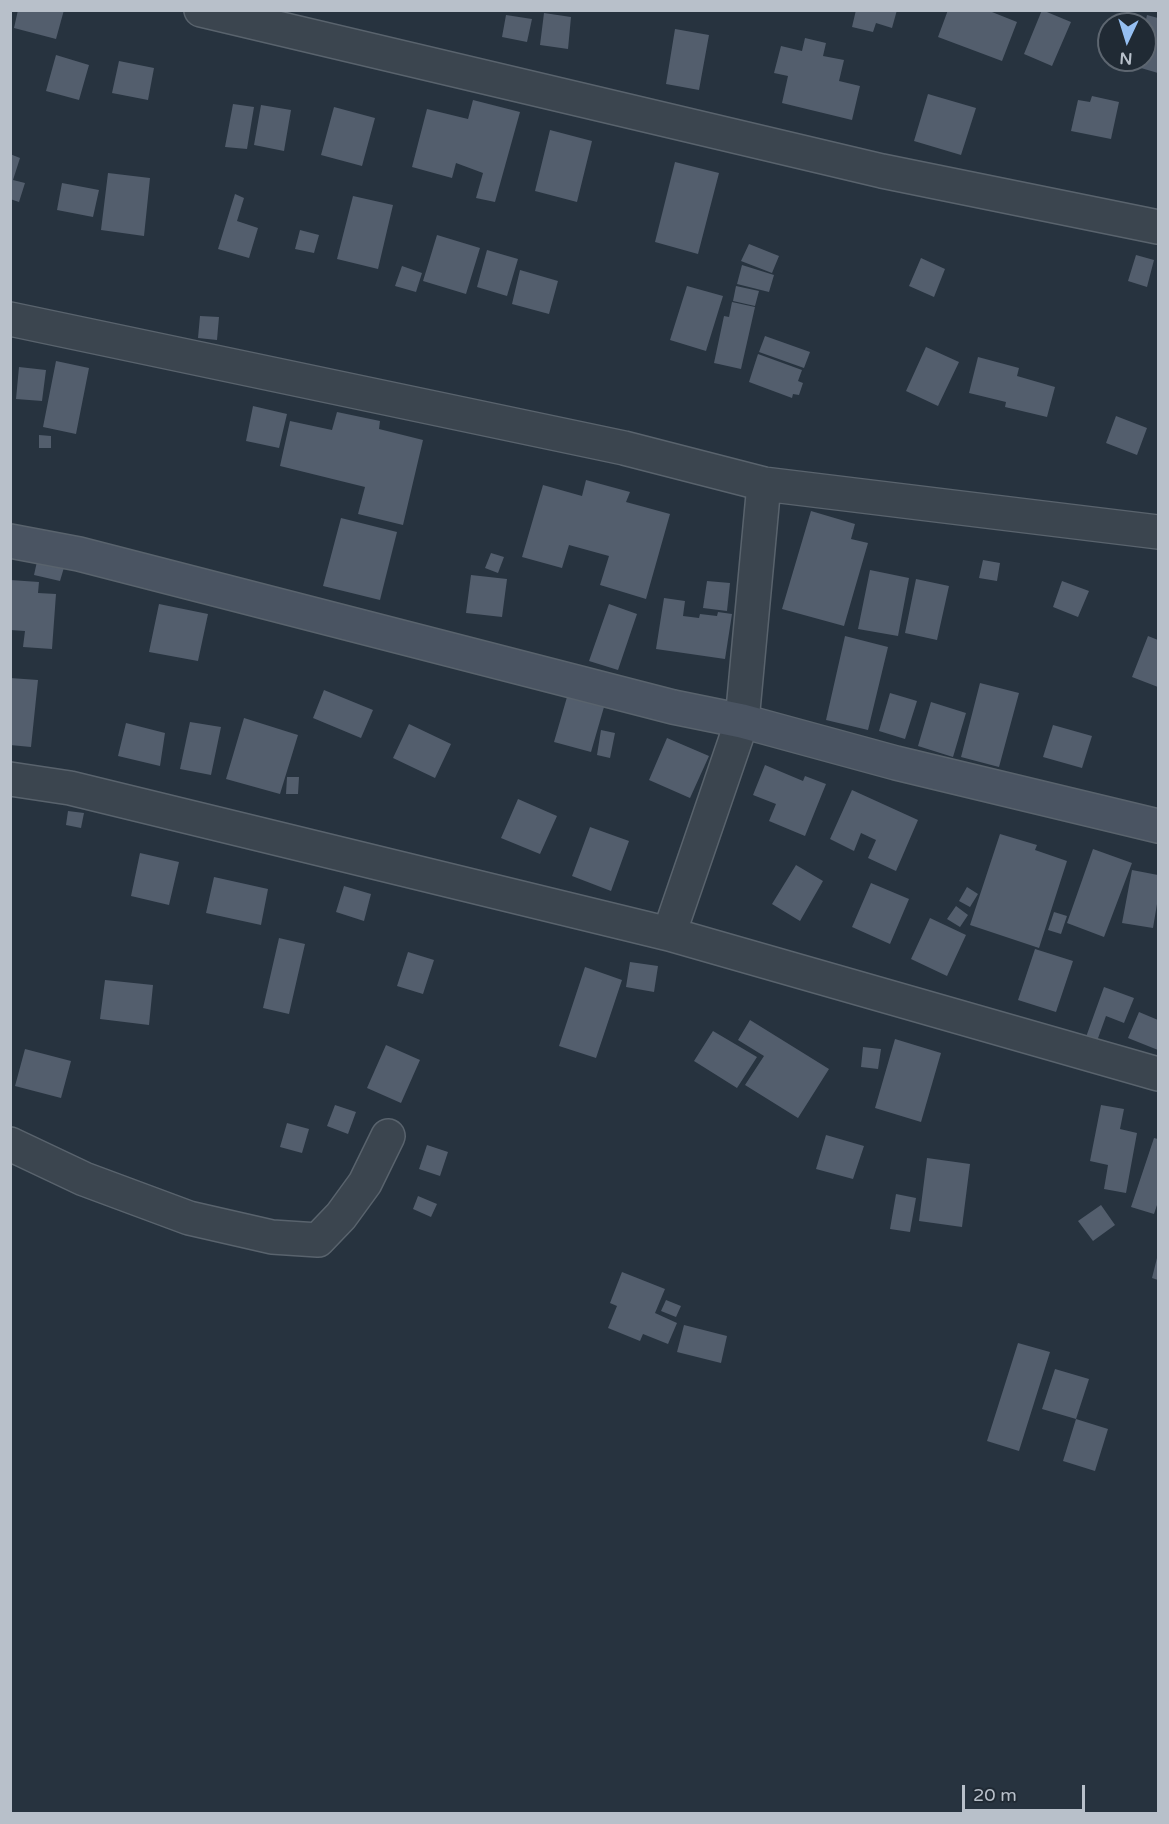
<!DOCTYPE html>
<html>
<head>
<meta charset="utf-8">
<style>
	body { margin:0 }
	#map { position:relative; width:1169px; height:1824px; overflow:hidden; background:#27333f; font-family:"Varela Round",sans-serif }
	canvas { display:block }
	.frame { position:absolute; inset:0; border:12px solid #b8c0ca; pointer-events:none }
	.north { position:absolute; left:1097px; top:12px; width:60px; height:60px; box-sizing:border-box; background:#202a34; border:2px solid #5d6670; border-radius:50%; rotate:184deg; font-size:16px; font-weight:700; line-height:24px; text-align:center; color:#b8c0ca }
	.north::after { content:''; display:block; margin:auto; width:21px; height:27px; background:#95bff2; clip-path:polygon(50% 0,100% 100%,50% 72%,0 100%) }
	.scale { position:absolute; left:962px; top:1785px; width:123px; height:27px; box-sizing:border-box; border:3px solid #b8c0ca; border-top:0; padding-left:8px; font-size:18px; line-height:21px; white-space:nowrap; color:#b8c0ca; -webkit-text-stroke:4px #202a34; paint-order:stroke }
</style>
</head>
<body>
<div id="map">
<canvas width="1169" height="1824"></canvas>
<div class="frame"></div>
<div class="north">N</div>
<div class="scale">20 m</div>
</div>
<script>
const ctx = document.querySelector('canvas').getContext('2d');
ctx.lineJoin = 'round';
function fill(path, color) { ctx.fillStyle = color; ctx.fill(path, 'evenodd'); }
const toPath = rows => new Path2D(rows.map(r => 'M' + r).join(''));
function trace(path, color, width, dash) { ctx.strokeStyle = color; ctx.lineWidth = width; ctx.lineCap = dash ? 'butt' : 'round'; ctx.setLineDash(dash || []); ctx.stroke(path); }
const building = toPath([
	[18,10,64,10,56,39,14,28],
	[856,10,897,10,892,28,876,23,873,32,852,27],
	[948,10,987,10,1017,22,1002,61,938,37],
	[1042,10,1071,22,1052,66,1024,54],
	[544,13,571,17,568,49,540,45],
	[506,15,532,19,527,42,502,37],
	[1147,15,1158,18,1158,73,1134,66,1135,60,1145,60,1145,24],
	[675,29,709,35,699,90,666,84],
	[805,38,826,43,823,56,844,60,839,81,860,86,852,120,782,103,788,76,774,73,781,46,802,51],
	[56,55,89,65,79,100,46,91],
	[119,61,154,68,148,100,112,93],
	[928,94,976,108,961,155,914,141],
	[1092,96,1119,102,1111,139,1071,131,1078,100,1090,102],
	[473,100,520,112,495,202,476,198,483,173,456,163,452,178,412,167,427,109,468,119],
	[233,104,254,107,247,149,225,147],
	[261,105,291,110,284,151,254,145],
	[334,107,375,118,362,166,321,155],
	[550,130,592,141,577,202,535,191],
	[10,154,20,158,13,180,25,183,19,202,10,199],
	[675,162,719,173,698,254,655,242],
	[108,173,150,178,144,236,101,230],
	[62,183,99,190,93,217,57,210],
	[235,194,244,198,237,221,258,228,249,258,218,249],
	[353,196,393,205,378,269,337,259],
	[300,230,319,235,314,253,295,249],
	[437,235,480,248,466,294,423,281],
	[749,244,779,256,772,273,741,261],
	[487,250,518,259,507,296,477,287],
	[1136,255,1154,260,1147,287,1128,281],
	[921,258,945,269,934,297,909,286],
	[742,265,774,275,769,292,737,284],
	[402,266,422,273,416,292,395,286],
	[520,270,558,281,549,314,512,304],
	[687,286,723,296,706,351,670,340],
	[736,286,759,291,755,306,733,301],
	[732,302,755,307,741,369,714,363,724,316,729,317],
	[200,316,219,317,217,340,198,338],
	[765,336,810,352,804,368,759,352],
	[926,347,959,362,938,406,906,391],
	[758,354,802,370,798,381,803,383,799,395,793,394,792,398,749,382],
	[978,357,1019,368,1017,376,1055,387,1047,417,1005,407,1006,402,969,393],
	[56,361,89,368,76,434,43,427],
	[19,367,46,370,42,401,16,399],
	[253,406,287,414,279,448,246,441],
	[337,412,380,421,379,429,423,440,403,525,358,514,365,487,280,466,290,421,332,430],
	[1116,416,1147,428,1137,455,1106,443],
	[39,435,51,436,51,448,39,448],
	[586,480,630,492,626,502,670,514,646,599,600,585,609,556,569,545,562,568,522,557,543,485,582,496],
	[811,511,855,524,851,539,868,543,844,626,782,609],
	[341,518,397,532,380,600,323,586],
	[491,553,504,557,498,573,485,568],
	[38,557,65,564,60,581,34,575],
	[983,560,1000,563,997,581,979,578],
	[870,570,909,578,898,636,858,629],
	[471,575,507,579,502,617,466,613],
	[916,579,949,586,937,640,905,633],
	[10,580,39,582,38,593,56,594,52,649,23,647,25,631,10,630],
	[707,581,730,583,727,611,703,608],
	[1062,581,1089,591,1078,617,1053,607],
	[664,598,685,601,683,616,699,618,700,614,717,616,718,612,732,614,725,659,656,649],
	[159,604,208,614,198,661,149,652],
	[609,604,637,614,618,670,589,661],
	[845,636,888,647,868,730,826,720],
	[1148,636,1158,640,1158,687,1132,677],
	[10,678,38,680,31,747,10,745],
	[980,683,1019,693,999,767,961,757],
	[324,690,373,710,361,738,313,718],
	[890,693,917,701,905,739,879,731],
	[567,697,604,707,591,752,554,742],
	[931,702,966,713,953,757,918,746],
	[244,718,298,735,280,794,226,779],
	[190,722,221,727,211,775,180,769],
	[126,723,165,733,160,766,118,756],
	[409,724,451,744,435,778,393,758],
	[1053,725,1092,736,1082,768,1043,757],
	[601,730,615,733,610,758,597,755],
	[667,738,709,756,690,798,649,780],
	[765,765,803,781,805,776,826,784,805,836,769,821,776,804,753,795],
	[287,777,299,777,298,794,286,794],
	[852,790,918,820,896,871,868,858,876,840,861,833,854,851,830,839],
	[518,799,557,816,540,854,501,838],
	[68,811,84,813,81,828,66,825],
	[590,827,629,841,611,891,572,876],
	[1000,834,1037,845,1035,850,1067,861,1039,948,970,925],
	[1093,849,1132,863,1104,937,1067,923],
	[140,853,179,862,169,905,131,896],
	[796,865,823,881,800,921,772,904],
	[1132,870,1158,875,1158,898,1153,928,1122,923],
	[214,877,268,889,261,925,206,913],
	[871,883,909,899,890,944,852,927],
	[344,886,371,894,364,921,336,912],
	[967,887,978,894,970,907,959,901],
	[956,906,968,915,960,927,947,919],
	[1054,912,1067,916,1061,934,1048,930],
	[930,918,966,935,947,976,911,959],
	[279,938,305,944,289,1014,263,1008],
	[1035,949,1073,961,1056,1012,1018,1000],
	[408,952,434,960,423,994,397,986],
	[630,962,658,966,654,992,626,987],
	[585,967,622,980,596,1058,559,1046],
	[105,980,153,985,149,1025,100,1019],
	[1104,987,1134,998,1124,1023,1106,1016,1097,1041,1086,1037],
	[1139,1012,1158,1020,1158,1050,1128,1038],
	[750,1020,829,1069,798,1118,745,1085,764,1056,738,1040],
	[713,1031,757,1057,737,1088,694,1061],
	[895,1039,941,1053,921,1122,875,1108],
	[386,1045,420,1060,401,1103,367,1088],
	[863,1047,881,1049,878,1069,861,1067],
	[25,1049,71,1061,61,1098,15,1086],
	[335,1105,356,1112,348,1134,327,1126],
	[1101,1105,1124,1109,1120,1129,1137,1133,1126,1193,1104,1189,1108,1165,1090,1161],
	[287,1123,309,1129,302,1153,280,1147],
	[826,1135,864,1146,853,1179,816,1169],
	[1154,1138,1158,1139,1158,1202,1154,1214,1131,1207],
	[427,1145,448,1152,440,1176,419,1169],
	[927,1158,970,1164,962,1227,919,1221],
	[896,1194,916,1198,910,1232,890,1229],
	[418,1196,437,1204,431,1217,413,1209],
	[1101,1205,1115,1225,1093,1241,1078,1221],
	[1158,1254,1158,1280,1152,1278],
	[622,1272,665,1289,655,1313,677,1323,668,1344,643,1334,640,1341,608,1328,617,1306,610,1303],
	[666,1300,681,1306,676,1317,661,1311],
	[684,1325,727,1336,721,1363,677,1352],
	[1018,1343,1050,1352,1019,1451,987,1441],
	[1055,1369,1089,1379,1076,1419,1042,1409],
	[1076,1419,1108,1429,1095,1471,1063,1461]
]);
const street = toPath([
	[201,10,882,171,1158,227],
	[10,319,624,448,764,484,1158,532],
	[10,779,70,788,669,934,1158,1074],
	[669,934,742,721,764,484],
	[10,1144,84,1179,189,1218,272,1237,318,1240,341,1216,365,1183,388,1136]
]);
const secondary = toPath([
	[10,541,79,554,673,707,742,721,896,763,1158,826]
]);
fill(building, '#535e6d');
trace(street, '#59636d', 36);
trace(secondary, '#59636d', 36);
trace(street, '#3b454f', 33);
trace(secondary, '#4a5462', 33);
</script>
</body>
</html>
